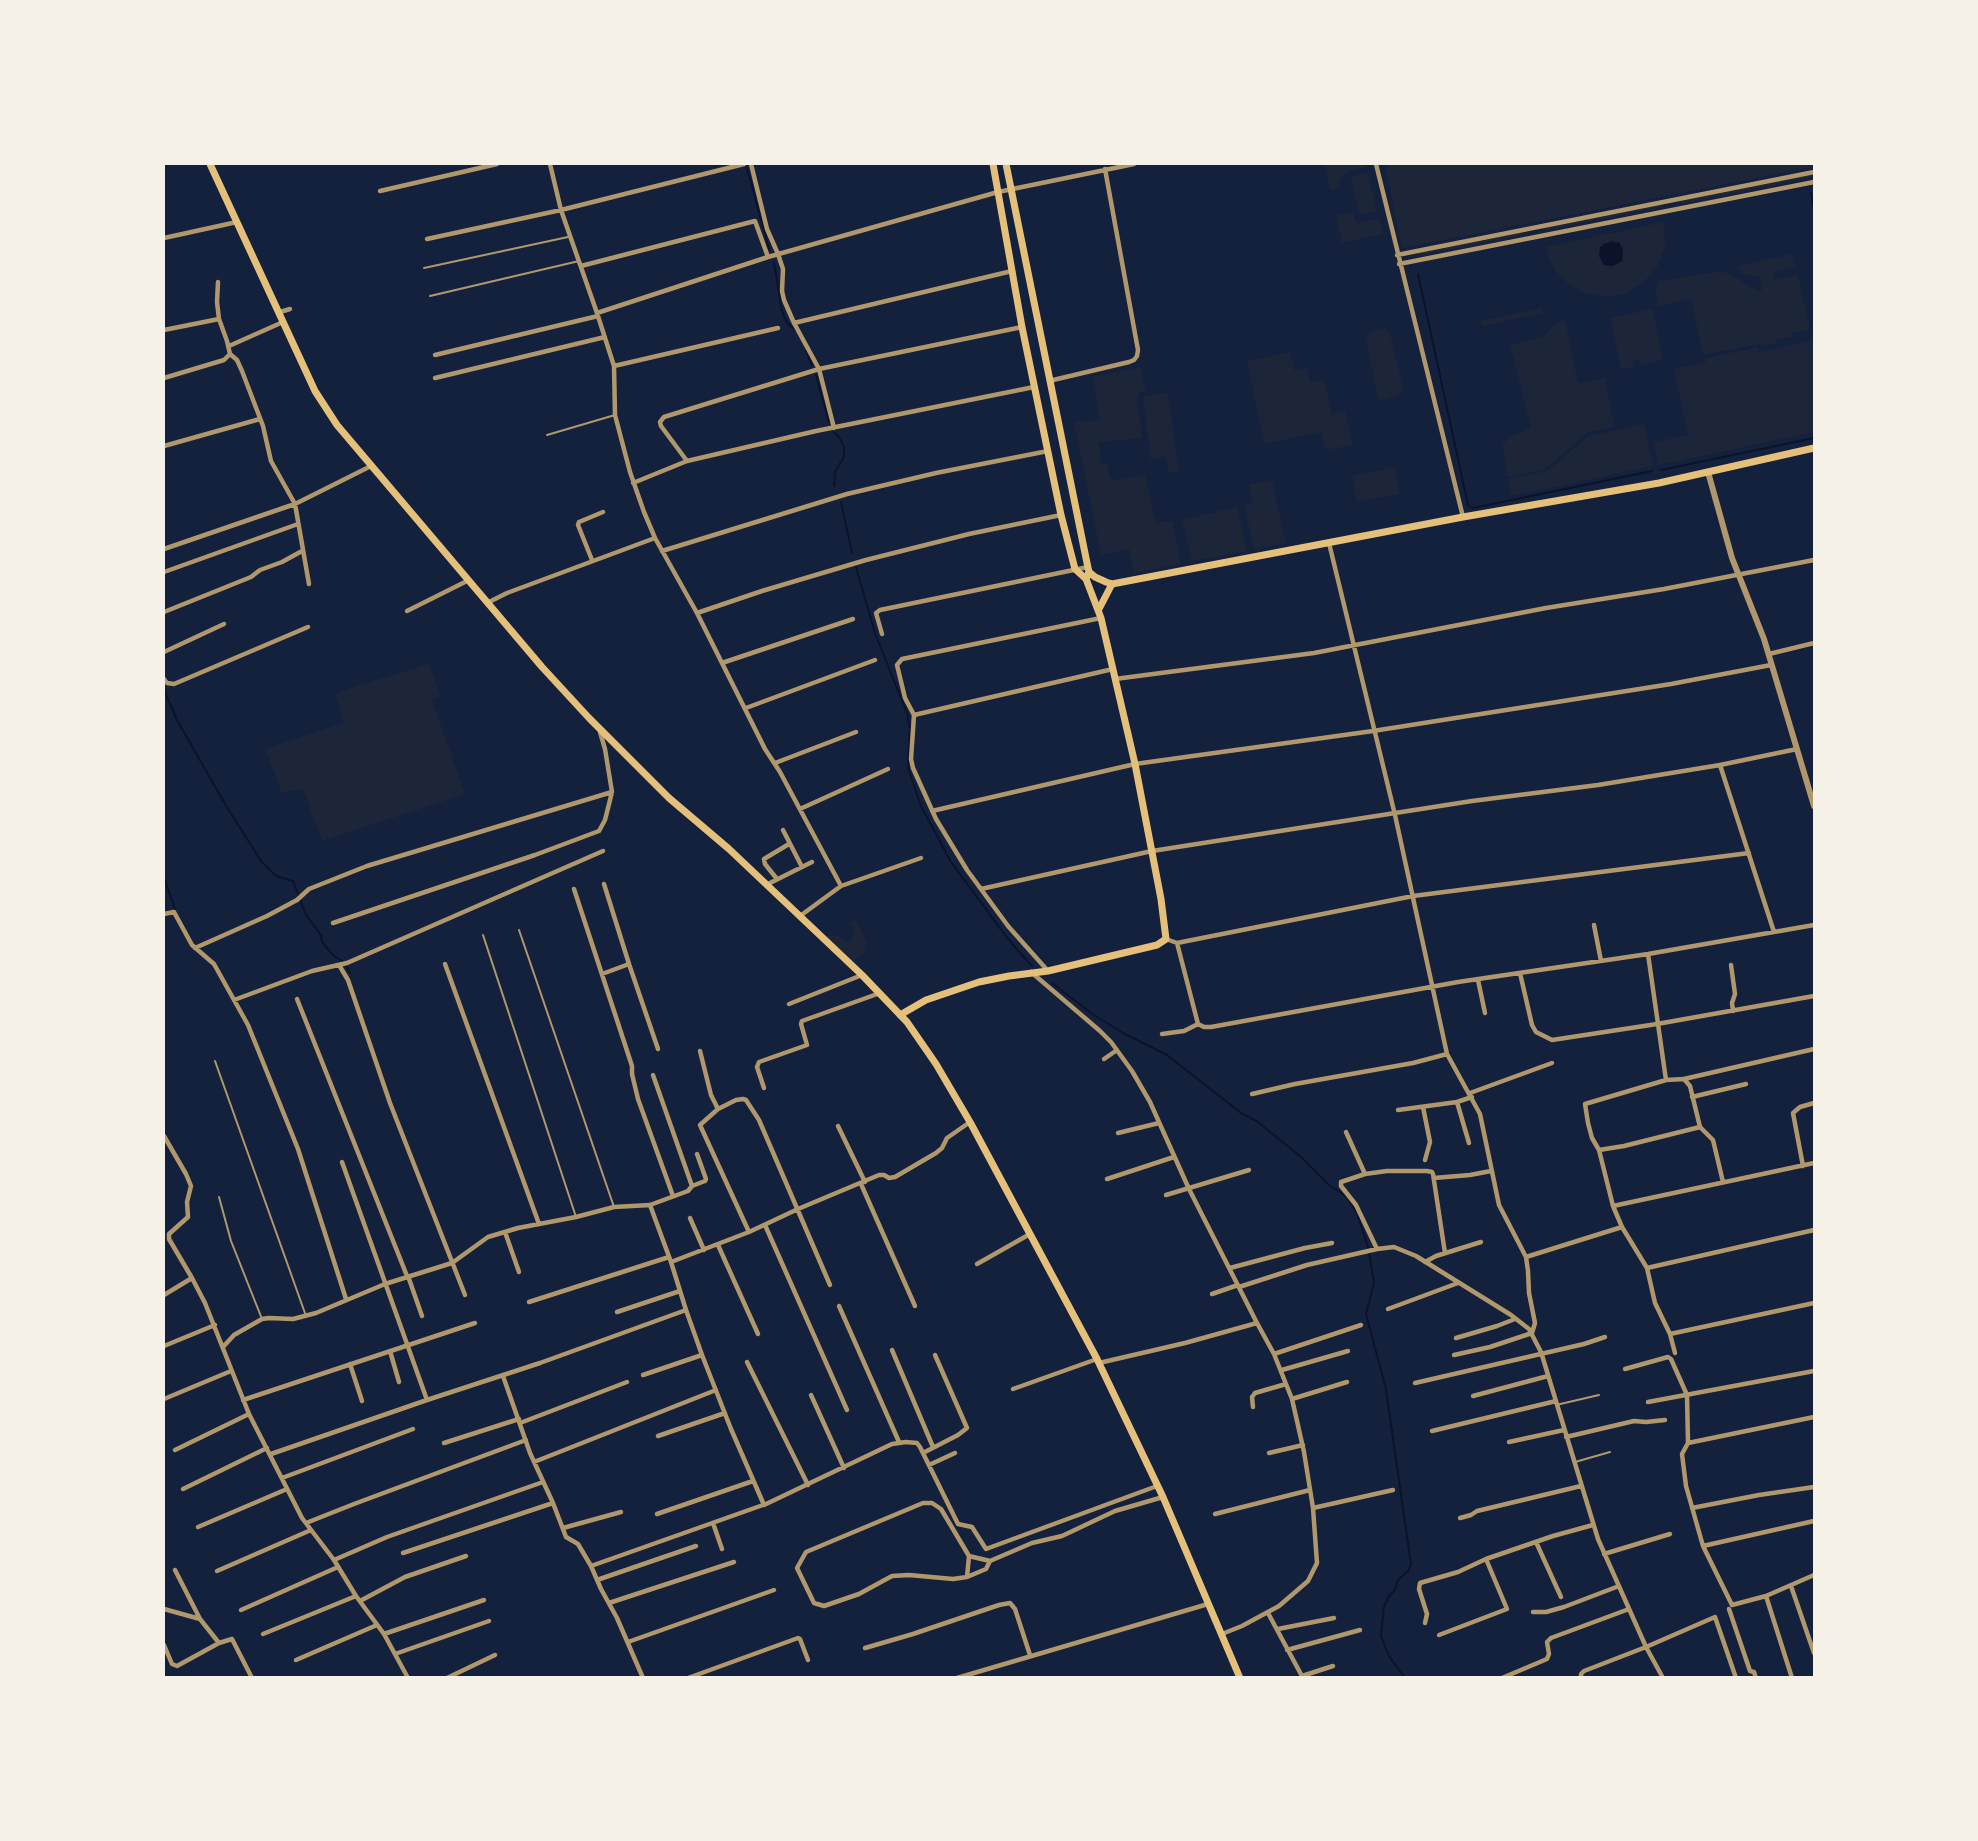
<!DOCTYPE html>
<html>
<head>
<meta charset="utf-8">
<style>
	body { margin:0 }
	#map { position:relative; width:1978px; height:1841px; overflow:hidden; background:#14213d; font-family:Helvetica,sans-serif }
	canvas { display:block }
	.frame { position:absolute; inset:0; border:165px solid #f6f1e7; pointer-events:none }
</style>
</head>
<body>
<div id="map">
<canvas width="1978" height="1841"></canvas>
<div class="frame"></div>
</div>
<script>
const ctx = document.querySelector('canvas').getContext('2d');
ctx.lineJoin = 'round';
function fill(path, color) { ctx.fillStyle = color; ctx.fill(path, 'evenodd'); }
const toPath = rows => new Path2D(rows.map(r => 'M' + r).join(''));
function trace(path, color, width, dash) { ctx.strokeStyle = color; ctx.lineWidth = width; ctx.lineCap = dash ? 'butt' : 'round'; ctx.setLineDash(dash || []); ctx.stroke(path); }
const green = toPath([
	[1325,164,1365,164,1367,167,1348,171,1340,180,1340,188,1330,190],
	[1385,164,1814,164,1814,167,1402,248],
	[1368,173,1377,212,1360,214,1351,180,1354,176],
	[1814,173,1814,177,1681,204,1679,201,1680,200],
	[1662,204,1663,207,1546,230,1543,228,1545,226],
	[1353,212,1355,220,1358,223,1379,218,1383,234,1342,243,1336,216],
	[1664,222,1665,246,1657,267,1642,284,1621,295,1604,297,1582,292,1564,280,1555,270,1549,258,1546,247],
	[1524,232,1523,235,1418,256,1416,254,1416,252],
	[1792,254,1795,267,1773,272,1774,279,1798,275,1810,330,1792,333,1792,337,1776,340,1776,343,1761,346,1761,344,1703,355,1691,299,1659,306,1656,294,1657,285,1661,281,1718,271,1731,274,1757,291,1762,290,1760,276,1745,275,1739,270,1738,266],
	[1542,308,1543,313,1483,326,1479,321],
	[1653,309,1663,360,1640,365,1639,360,1633,361,1634,367,1621,369,1610,318],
	[1565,320,1578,383,1605,378,1614,427,1588,432,1546,469,1508,477,1502,444,1511,437,1531,428,1510,345,1543,337,1557,322],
	[1383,328,1390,333,1403,387,1399,395,1383,400,1378,398,1377,394,1366,339,1369,332],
	[1814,340,1814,432,1658,465,1654,442,1688,435,1674,369,1706,362,1706,358,1758,347,1759,352],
	[1290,352,1295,371,1307,368,1310,382,1324,379,1332,414,1345,411,1353,445,1326,450,1321,432,1264,444,1247,361],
	[1140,367,1146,391,1140,392,1137,398,1142,438,1099,442,1101,464,1108,464,1110,477,1114,481,1145,474,1154,515,1157,522,1173,522,1181,564,1134,573,1129,549,1101,555,1074,422,1100,420,1093,377],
	[1168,393,1179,470,1169,473,1165,456,1151,460,1143,399,1145,396],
	[1644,424,1653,466,1511,496,1508,479,1547,471,1589,436],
	[1395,467,1400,494,1357,502,1352,476],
	[1272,480,1286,543,1254,549,1244,505,1253,503,1249,484],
	[1237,507,1247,551,1192,561,1182,520],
	[429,664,440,696,432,700,465,794,322,841,303,789,282,793,265,749,344,723,335,693],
	[855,920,863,933,867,944,865,947,865,954,853,961,847,959,826,939,826,936,838,935,848,943,854,936,851,923]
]);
const water = toPath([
	[1614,241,1615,243,1619,242,1623,250,1622,261,1613,266,1604,265,1599,256,1600,246,1603,246,1603,244]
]);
const stream = toPath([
	[747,168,769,249],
	[1811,193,1814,210],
	[774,263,782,311,787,323,796,330],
	[1418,274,1468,505,1473,508,1652,471],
	[806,349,812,366],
	[816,375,829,422],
	[834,432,839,437,844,447,844,457,835,472,834,486],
	[1661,470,1814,438],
	[841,502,852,553],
	[856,567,875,633,907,713,910,728,908,768,921,806,951,862,1008,939,1032,966],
	[164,690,177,720,225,804,261,861,276,876,293,881,306,915,321,935,322,942,334,956,344,962,350,973],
	[164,878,175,909],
	[1052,983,1094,1015,1125,1034,1167,1055,1241,1113,1258,1122,1301,1157,1329,1185,1347,1197,1357,1213,1368,1247,1374,1283,1366,1314,1386,1389,1411,1564,1408,1571,1398,1580,1395,1590,1389,1596,1384,1607,1381,1636,1389,1656,1405,1678]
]);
const service = toPath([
	[424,268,568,237],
	[430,296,579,261],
	[547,435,615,415],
	[519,930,614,1207],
	[483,935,576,1217],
	[215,1061,306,1316],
	[219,1197,231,1241,262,1319],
	[1556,1405,1599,1395],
	[1575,1462,1610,1452]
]);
const minor = toPath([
	[550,164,561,210,597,313,614,366,615,415,630,472,644,512,655,538,697,613,765,749,780,772,841,886],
	[751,164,767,229,778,254,783,269,782,291,784,300,794,323,819,369,834,428],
	[1376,164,1463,517],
	[380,191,497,164],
	[164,238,237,222],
	[427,239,561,210,744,164],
	[1397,255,1814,172],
	[1399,264,1814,182],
	[581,266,755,221,768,257],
	[280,312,290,309],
	[597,313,768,257,998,192,1134,164],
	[794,323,1012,271],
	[164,330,219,319],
	[229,346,283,322],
	[230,354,237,360,242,371,263,426,271,461,295,504,371,466],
	[435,355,598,316],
	[614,366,778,328],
	[164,378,224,360,230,354,227,341,219,319,217,302,218,282],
	[435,378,605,337],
	[1049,381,1129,362,1134,360,1137,356,1138,350,1105,169],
	[164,446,260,419],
	[687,461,661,426,660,422,664,417,819,369,1022,327],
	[633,483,687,461,816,431,1034,387],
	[1329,543,1395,815,1447,1054,1480,1114,1499,1205,1526,1257,1528,1271,1529,1293,1535,1323,1532,1333,1490,1347,1454,1355],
	[164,549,295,504,309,584],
	[662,551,847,494,936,473,1048,451],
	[592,560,578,525,579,522,603,512],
	[164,572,298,524],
	[487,603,507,593,655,538],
	[407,611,467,581],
	[164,612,251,577,260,570,282,562,302,551],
	[697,613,762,591,866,560,969,534,1061,515],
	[882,634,876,613,880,610,1088,567],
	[164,652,224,624],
	[1769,654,1814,643],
	[722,663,853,619],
	[164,679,167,683,174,684,308,627],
	[1115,679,1314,653,1546,608,1664,589,1814,560],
	[746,708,875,660],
	[914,715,1113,669],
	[775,763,856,732],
	[1720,765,1774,932],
	[800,809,888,769],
	[932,811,1135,764,1373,731,1671,684,1771,665],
	[783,830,802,867],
	[777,879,765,864,764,859,789,844],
	[604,884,629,964,658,1049],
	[766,885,812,862],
	[574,889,632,1066,632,1074,638,1099,673,1196],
	[981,889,1152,851,1472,801,1598,785,1720,765,1797,749],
	[164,914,174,912,192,945,214,964,248,1025,298,1149,346,1299],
	[800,916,841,886,921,858],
	[333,923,535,855,599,831,605,820,612,792,605,749,600,732],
	[1594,925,1601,961],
	[1166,939,1177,943,1413,896,1749,853],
	[1177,943,1198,1024,1204,1027,1211,1027,1458,982,1648,954,1814,925],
	[195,948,267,916,297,900,309,889,367,866,612,792],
	[1648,954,1666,1080],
	[445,964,539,1224],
	[339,965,348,980,390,1103,465,1295],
	[1731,965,1735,994,1732,1003,1733,1011],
	[1048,971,1008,926,967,870,936,819,913,768,911,759,914,715,905,698,897,665,902,659,1101,618],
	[1031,972,1100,1031,1111,1042,1132,1071,1150,1102,1189,1189,1257,1323,1274,1354,1292,1399,1304,1452,1313,1508,1317,1563,1308,1581,1279,1606,1242,1626,1222,1634],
	[1520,973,1532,1025,1536,1032,1552,1040,1657,1024,1814,996],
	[602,974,629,964],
	[1478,980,1485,1013],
	[297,999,407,1276],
	[234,1000,312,971,347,963,603,851],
	[789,1004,862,975],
	[1162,1034,1184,1031,1198,1024],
	[700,1051,711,1095,718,1109],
	[1104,1059,1117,1050],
	[653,1075,692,1186],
	[1684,1079,1690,1086,1700,1127,1713,1140,1723,1182],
	[764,1088,757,1067,759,1062,807,1045,801,1024,802,1021,880,993],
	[1470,1093,1552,1063],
	[1252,1094,1295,1084,1413,1063,1447,1054],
	[1692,1097,1746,1084],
	[1457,1102,1469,1143],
	[1423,1107,1430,1142,1425,1160],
	[1398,1110,1457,1102,1472,1097],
	[838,1126,865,1182],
	[1346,1132,1365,1174],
	[1118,1133,1159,1123],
	[164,1136,186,1174,191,1186,187,1202,188,1217,169,1234,169,1239,192,1278,205,1303,249,1414,302,1518,334,1560,356,1596,384,1634,408,1678],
	[1599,1150,1624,1146,1700,1127],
	[342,1162,427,1400],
	[1803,1166,1793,1113,1800,1107,1814,1103],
	[1434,1178,1470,1175,1491,1171],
	[1107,1179,1174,1157],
	[861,1184,915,1306],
	[1166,1195,1249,1170],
	[1613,1206,1814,1163],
	[690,1218,704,1250],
	[765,1225,847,1410],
	[505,1232,519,1272],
	[749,1232,700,1125,718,1109,736,1100,743,1099,746,1100,759,1120,830,1285],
	[718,1245,758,1334],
	[1377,1249,1356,1205,1341,1186,1341,1182,1365,1174,1387,1171,1427,1171,1432,1172,1433,1174,1445,1253],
	[1526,1257,1622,1227],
	[671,1262,749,1232,798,1209,879,1175,884,1175,889,1178,895,1177,936,1153,942,1148,947,1138,970,1122],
	[1425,1262,1436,1256,1481,1242],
	[977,1264,1030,1234],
	[1230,1268,1305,1248,1332,1243],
	[1647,1268,1814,1230],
	[408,1276,422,1316],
	[1239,1287,1307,1265,1377,1249,1394,1247,1416,1256,1511,1315,1529,1329,1541,1352,1598,1539,1646,1647,1663,1678],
	[1212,1294,1238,1285],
	[164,1295,192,1278],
	[529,1302,669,1257],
	[839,1306,899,1442],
	[1388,1309,1458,1283],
	[686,1310,702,1355,731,1429,764,1505,892,1444,906,1442,917,1443,920,1447,958,1524,972,1527,986,1549,1157,1486],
	[617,1312,680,1291],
	[1670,1334,1814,1303],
	[1456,1338,1497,1326,1515,1319],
	[164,1346,215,1325],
	[223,1347,234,1335,262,1319,269,1318,293,1319,316,1313,385,1284,452,1263,488,1237,518,1228,576,1217,614,1207,650,1205,688,1191,692,1186,705,1181,706,1179,697,1154],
	[892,1350,933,1447],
	[390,1351,399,1382],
	[1675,1353,1670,1334,1655,1303,1647,1268,1622,1227,1613,1206,1599,1150,1592,1138,1588,1123,1585,1104,1666,1080,1684,1079,1814,1049],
	[1274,1354,1361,1325],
	[747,1362,808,1485],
	[1099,1363,1185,1343,1257,1323],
	[350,1364,362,1401],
	[1625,1369,1668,1357,1671,1359,1687,1395,1688,1443,1682,1454,1686,1486,1703,1546,1732,1605,1766,1596,1814,1575],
	[1282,1370,1348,1351],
	[643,1375,702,1355],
	[503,1376,530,1453,553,1503,566,1537,578,1544,591,1566,601,1589,617,1618,643,1678],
	[1415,1383,1584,1344,1605,1337],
	[1013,1389,1097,1359],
	[811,1395,844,1468],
	[1473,1396,1548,1376],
	[164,1399,231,1371],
	[1292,1399,1347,1382],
	[243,1400,475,1323],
	[1648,1402,1814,1371],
	[1253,1407,1252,1397,1255,1393,1286,1384],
	[520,1423,627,1382],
	[1432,1431,1556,1401],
	[658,1436,725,1413],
	[1566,1437,1634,1421,1646,1422,1665,1420],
	[1509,1442,1564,1430],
	[444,1443,519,1419],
	[1688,1443,1814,1417],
	[175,1450,249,1414],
	[923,1453,958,1435,967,1428,935,1355],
	[1269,1453,1303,1445],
	[271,1454,427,1400,540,1363,686,1310,671,1262,650,1205],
	[534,1462,716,1390],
	[929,1465,955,1453],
	[282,1478,413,1429],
	[183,1489,267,1448],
	[1313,1508,1393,1490],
	[1692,1508,1759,1495,1814,1487],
	[657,1514,753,1481],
	[1215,1514,1310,1490],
	[1460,1518,1471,1515,1477,1511,1581,1486],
	[306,1523,354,1504,526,1440],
	[713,1523,722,1549],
	[198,1527,287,1489],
	[563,1528,621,1512],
	[1536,1542,1561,1597],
	[1703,1546,1814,1521],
	[403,1553,553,1503],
	[1604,1554,1670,1534],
	[334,1560,387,1537,543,1482],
	[990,1561,986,1569,967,1577,953,1579,909,1575,892,1576,859,1594,824,1606,814,1603,797,1568,806,1552,923,1503,932,1503,941,1509,969,1556,990,1561,1032,1543,1062,1536,1115,1511,1163,1497],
	[591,1566,763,1505],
	[175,1570,200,1619,219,1643],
	[217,1571,311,1530],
	[967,1577,969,1556],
	[597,1580,696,1546],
	[1791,1586,1814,1653],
	[1766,1596,1792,1678],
	[360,1601,405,1577,466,1556],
	[609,1603,734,1562],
	[164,1609,200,1619],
	[1729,1609,1750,1671,1754,1672,1756,1678],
	[241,1610,338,1567],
	[1533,1612,1546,1612,1564,1607,1619,1586],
	[1268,1613,1303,1678],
	[1425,1623,1427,1614,1419,1589,1420,1583,1458,1572,1486,1559,1553,1536,1593,1525],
	[1278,1629,1334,1618],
	[263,1634,356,1596],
	[384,1634,484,1600],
	[1439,1635,1507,1609,1486,1559],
	[628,1642,774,1590],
	[164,1645,172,1664,177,1666,219,1643,232,1639,252,1678],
	[865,1648,913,1634,999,1605,1010,1603,1015,1609,1030,1655],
	[1287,1650,1360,1630],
	[395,1654,489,1621],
	[296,1660,377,1625],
	[1302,1676,1333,1666],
	[447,1678,495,1655],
	[688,1678,798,1638,800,1639,808,1660],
	[957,1678,1208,1604],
	[1502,1678,1547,1659,1549,1654,1547,1642,1551,1638,1629,1609],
	[1581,1678,1581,1674,1584,1671,1646,1647,1715,1617,1736,1678]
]);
const tertiary = toPath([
	[1708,472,1732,558,1764,639,1814,806]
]);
const secondary = toPath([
	[210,164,315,391,337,425,542,667,589,718,669,798,729,849,862,975,907,1022,936,1064,970,1122,1097,1359,1163,1497,1240,1678],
	[993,164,1022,327,1061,515,1075,569,1086,579],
	[1006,164,1087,563,1089,572,1095,577,1106,582,1112,584,1463,517,1659,483,1814,448],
	[1099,609,1112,584],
	[900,1015,926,1000,979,982,1009,976,1048,971,1157,945,1166,939,1161,899,1135,764,1101,618,1086,579,1089,572]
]);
fill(green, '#1d2539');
fill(water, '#0b132b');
trace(stream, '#0b132b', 2);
trace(service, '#b1986c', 2);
trace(minor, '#b1986c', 4.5);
trace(tertiary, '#b1986c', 6);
trace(secondary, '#e5c07b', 7);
</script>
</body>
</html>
